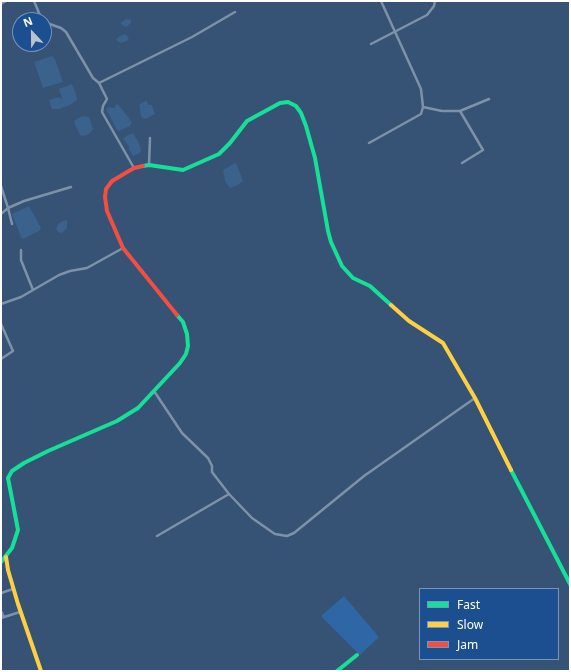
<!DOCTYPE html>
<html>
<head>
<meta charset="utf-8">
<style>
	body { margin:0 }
	#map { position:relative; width:571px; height:672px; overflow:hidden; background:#365274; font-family:"Noto Sans",sans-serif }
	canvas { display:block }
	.frame { position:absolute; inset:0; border:2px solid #fff; pointer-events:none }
	.legend { position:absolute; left:419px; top:588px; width:140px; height:72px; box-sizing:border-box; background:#1b4f8f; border:1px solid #7695bc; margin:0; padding:5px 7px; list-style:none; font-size:12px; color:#fff }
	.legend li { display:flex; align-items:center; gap:8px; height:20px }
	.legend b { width:20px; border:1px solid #7695bc }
	.north { position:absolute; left:12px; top:12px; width:40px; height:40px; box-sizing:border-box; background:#1b4f8f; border:1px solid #7695bc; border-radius:50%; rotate:338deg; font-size:11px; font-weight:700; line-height:16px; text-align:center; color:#fff }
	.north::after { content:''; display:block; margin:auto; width:14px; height:18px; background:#b9c2ce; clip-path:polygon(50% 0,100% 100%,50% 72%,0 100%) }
</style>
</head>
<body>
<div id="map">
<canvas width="571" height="672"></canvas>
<div class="frame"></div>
<ul class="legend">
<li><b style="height:5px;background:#16e098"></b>Fast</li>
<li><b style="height:5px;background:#ffcf43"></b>Slow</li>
<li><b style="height:5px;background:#f24e42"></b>Jam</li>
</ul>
<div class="north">N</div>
</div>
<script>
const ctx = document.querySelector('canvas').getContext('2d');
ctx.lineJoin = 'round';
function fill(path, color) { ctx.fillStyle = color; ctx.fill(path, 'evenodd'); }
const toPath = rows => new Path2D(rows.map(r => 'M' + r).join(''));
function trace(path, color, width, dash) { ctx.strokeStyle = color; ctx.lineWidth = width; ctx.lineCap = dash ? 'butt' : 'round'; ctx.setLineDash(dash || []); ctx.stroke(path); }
const green = toPath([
	[344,596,379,637,360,655,321,616]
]);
const water = toPath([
	[129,19,131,20,131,23,126,27,122,25,121,23,124,20],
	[125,34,129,38,127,41,120,43,117,41,116,39,119,37],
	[52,56,55,59,63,82,43,88,34,62],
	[72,84,76,94,77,100,70,105,59,109,52,109,49,100,59,97,61,99,62,98,59,89],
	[146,100,149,105,152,105,155,114,146,119,143,118,141,116,139,105],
	[118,104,132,122,130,126,119,131,117,130,106,109,109,107,115,108,115,105],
	[82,116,89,117,93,129,89,134,83,136,80,135,74,122,75,120],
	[133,133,139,143,141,150,140,153,133,156,129,149,129,146,123,139,128,135],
	[235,163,237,165,243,181,238,185,230,188,225,181,223,170],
	[29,206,41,228,39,231,23,239,21,237,12,214],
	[67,220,67,228,62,233,58,232,56,229,58,224,63,221]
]);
const street = toPath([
	[34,1,42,20],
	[1,4,6,1],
	[44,22,61,28,66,32,93,78,99,83,192,37,235,12],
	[371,44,427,15,434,6,435,1],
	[99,83,107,99,103,106,102,112,134,168],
	[423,107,442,111,460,111,489,99],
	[460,111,483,150,462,163],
	[369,143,421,114,423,107,421,89,381,1],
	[149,165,150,138],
	[1,186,8,208,1,214],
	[12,224,8,208,24,201,71,187],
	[21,250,21,260,33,290],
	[1,304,21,297,59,275,70,271,87,268,123,248],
	[1,324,13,351,1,359],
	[154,391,182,433,208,458,212,466,212,472,229,494,252,518,272,532,275,534,287,536,294,533,364,476,475,398],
	[157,536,229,494],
	[1,593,13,589],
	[1,611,4,617],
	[1,618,20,612]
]);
const fast = toPath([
	[143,166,149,165,183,170,219,154,230,143,247,121,280,103,288,102,296,106,301,113,306,126,315,158,328,231,331,242,342,266,353,278,370,286,391,305],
	[511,470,570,584],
	[1,562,12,548,18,530,8,478,12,471,24,463,48,451,117,421,138,408,180,363,186,354,188,346,187,334,183,322,177,315],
	[337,671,357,655]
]);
const slow = toPath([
	[391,305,409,321,443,343,475,398,511,470],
	[6,557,8,570,18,604,41,671]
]);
const jam = toPath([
	[143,166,134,168,112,181,106,189,105,197,107,211,123,248,177,315]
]);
fill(green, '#2f66a5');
fill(water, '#3b618d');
trace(street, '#7d92a8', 2.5);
trace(fast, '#16e098', 4);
trace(slow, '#ffcf43', 4);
trace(jam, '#f24e42', 4);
</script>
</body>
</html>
